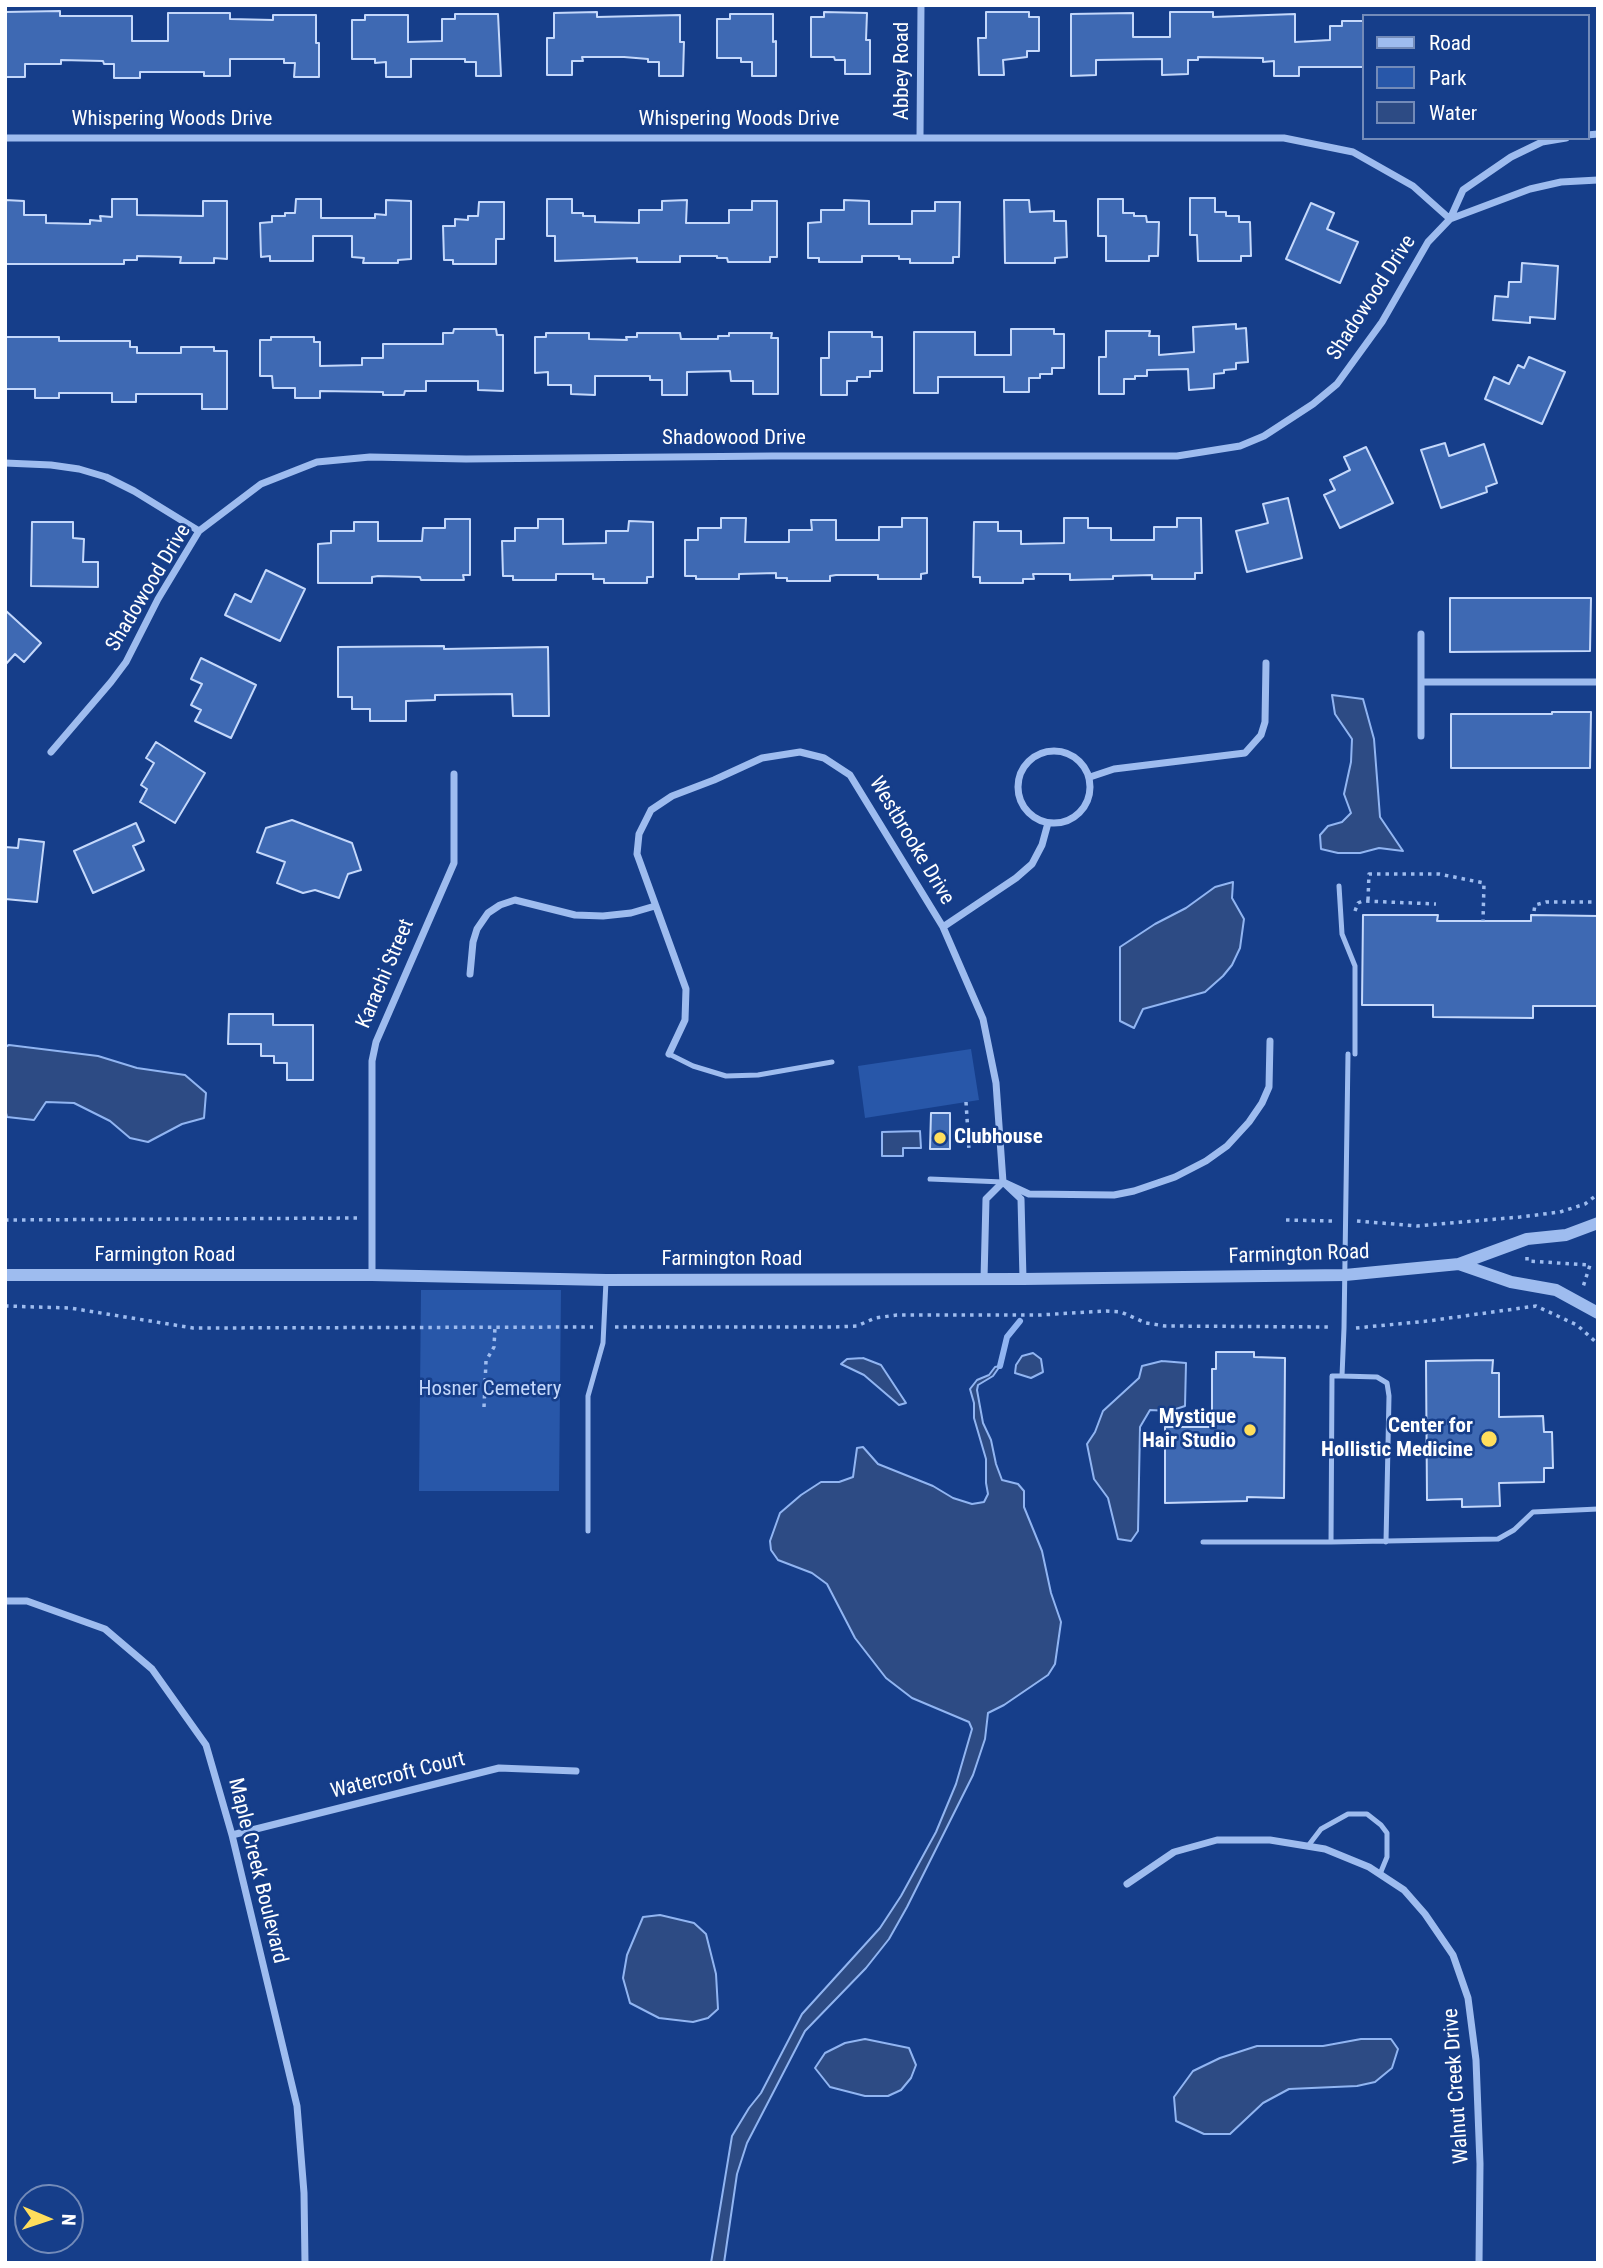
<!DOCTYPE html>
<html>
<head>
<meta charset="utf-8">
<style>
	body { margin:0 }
	#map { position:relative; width:1603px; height:2268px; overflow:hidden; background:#163e8a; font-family:"Roboto Condensed",sans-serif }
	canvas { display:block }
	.frame { position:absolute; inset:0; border:7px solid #fff; pointer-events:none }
	.legend { position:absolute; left:1362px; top:14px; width:228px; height:126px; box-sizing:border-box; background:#163e8a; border:2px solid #738bb9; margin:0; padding:9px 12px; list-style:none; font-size:21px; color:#fff }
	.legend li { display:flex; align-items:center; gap:14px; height:35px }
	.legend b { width:35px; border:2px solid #738bb9 }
	.north { position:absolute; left:14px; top:2184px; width:70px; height:70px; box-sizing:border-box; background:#163e8a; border:2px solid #738bb9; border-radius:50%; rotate:92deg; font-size:19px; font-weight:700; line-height:28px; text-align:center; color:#fff }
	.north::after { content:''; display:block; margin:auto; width:24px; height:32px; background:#ffde5c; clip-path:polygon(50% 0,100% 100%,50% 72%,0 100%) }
</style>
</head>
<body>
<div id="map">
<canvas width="1603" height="2268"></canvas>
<div class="frame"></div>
<ul class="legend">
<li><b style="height:9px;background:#9ebcef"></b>Road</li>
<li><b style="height:19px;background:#2857a9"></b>Park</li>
<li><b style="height:19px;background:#2d4b84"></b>Water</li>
</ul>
<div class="north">N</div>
</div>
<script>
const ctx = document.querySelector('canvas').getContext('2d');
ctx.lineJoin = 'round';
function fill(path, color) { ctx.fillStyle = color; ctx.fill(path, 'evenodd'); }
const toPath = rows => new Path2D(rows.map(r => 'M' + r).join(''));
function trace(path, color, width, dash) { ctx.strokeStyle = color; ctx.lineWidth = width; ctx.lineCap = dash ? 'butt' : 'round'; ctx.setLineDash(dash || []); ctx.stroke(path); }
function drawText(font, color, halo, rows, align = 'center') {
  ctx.font = font + ' "Roboto Condensed",sans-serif'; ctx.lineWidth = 5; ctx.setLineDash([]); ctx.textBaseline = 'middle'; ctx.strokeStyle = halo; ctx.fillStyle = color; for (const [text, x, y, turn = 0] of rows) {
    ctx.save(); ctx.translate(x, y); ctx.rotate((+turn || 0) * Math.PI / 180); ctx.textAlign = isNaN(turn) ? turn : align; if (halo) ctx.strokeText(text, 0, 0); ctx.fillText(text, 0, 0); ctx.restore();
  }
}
const green = toPath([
	[971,1049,979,1100,865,1118,858,1066],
	[421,1290,561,1290,559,1491,419,1491]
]);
const water = toPath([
	[1332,695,1363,699,1374,739,1380,817,1403,851,1379,848,1360,853,1338,853,1321,849,1320,835,1328,826,1342,822,1351,813,1344,794,1351,762,1352,739,1335,714,1332,695],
	[1233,882,1232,898,1244,919,1240,948,1232,965,1223,976,1205,992,1143,1009,1134,1028,1120,1021,1120,947,1155,924,1186,908,1215,887,1233,882],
	[9,1045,98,1056,137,1068,185,1075,206,1093,204,1118,182,1124,148,1142,130,1138,110,1121,74,1103,46,1102,34,1120,7,1117,5,1109,5,1047,9,1045],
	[920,1131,921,1148,903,1148,903,1156,882,1156,882,1132,920,1131],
	[1033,1353,1041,1359,1043,1372,1031,1378,1015,1373,1016,1365,1022,1356,1033,1353],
	[863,1358,881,1365,906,1403,899,1405,864,1375,841,1364,847,1359,863,1358],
	[1162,1361,1186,1363,1185,1406,1170,1411,1150,1410,1140,1427,1138,1531,1131,1541,1118,1539,1108,1498,1094,1479,1087,1444,1095,1432,1103,1411,1139,1378,1142,1366,1162,1361],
	[1000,1366,993,1376,978,1385,977,1390,983,1423,991,1440,996,1464,1002,1480,1018,1484,1024,1491,1024,1507,1042,1551,1051,1593,1061,1622,1055,1664,1048,1675,1004,1705,988,1713,985,1739,973,1775,907,1907,889,1939,866,1968,805,2031,747,2143,737,2174,724,2263,711,2263,732,2136,749,2108,761,2093,802,2014,880,1928,901,1896,936,1832,956,1784,972,1729,969,1722,912,1698,886,1678,855,1638,827,1584,812,1573,778,1560,771,1550,770,1541,780,1513,801,1495,821,1482,839,1482,853,1477,857,1448,863,1447,878,1464,933,1486,953,1498,972,1504,984,1502,988,1494,986,1483,986,1459,974,1418,974,1403,970,1389,977,1380,989,1375,995,1367,1000,1366],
	[660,1915,694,1923,706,1934,716,1974,718,2009,708,2018,693,2022,659,2018,630,2003,623,1978,627,1955,643,1917,660,1915],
	[865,2039,909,2048,916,2065,911,2078,901,2090,888,2096,865,2096,830,2087,815,2068,825,2053,845,2043,865,2039],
	[1361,2039,1391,2039,1398,2049,1392,2068,1375,2082,1357,2086,1289,2089,1263,2103,1230,2134,1204,2134,1176,2121,1174,2097,1193,2071,1220,2058,1257,2046,1323,2046,1361,2039]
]);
const stream = toPath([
	[1000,1366,1007,1337,1020,1321]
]);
const building = toPath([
	[60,11,60,16,132,16,132,41,168,41,168,13,230,13,230,19,273,20,273,15,316,15,316,43,319,43,319,77,294,77,295,63,284,63,284,59,230,59,230,76,204,76,204,72,140,72,140,78,114,78,114,64,104,64,103,61,61,60,61,64,25,64,25,77,5,77,5,12,60,11],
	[597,12,597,17,680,15,680,42,684,42,683,76,659,76,659,62,648,62,648,59,624,57,582,57,583,61,572,61,572,75,547,75,547,38,554,38,554,13,597,12],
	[824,12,867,13,866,40,870,40,870,74,845,74,845,60,835,60,834,57,811,57,811,17,824,17,824,12],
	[986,12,1029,12,1029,17,1039,17,1039,51,1027,51,1027,57,1003,60,1004,75,979,75,978,38,986,38,986,12],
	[1170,12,1213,12,1213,17,1295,14,1295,42,1330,40,1330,26,1342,26,1342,21,1363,21,1363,67,1299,67,1299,76,1274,76,1274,61,1263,62,1263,58,1198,57,1198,60,1188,60,1188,74,1162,75,1162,59,1096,60,1096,75,1071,76,1071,14,1133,13,1133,37,1170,37,1170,12],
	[455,14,498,14,501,76,476,76,476,62,465,62,465,59,411,59,411,77,386,77,386,62,375,63,375,59,352,59,352,20,365,20,365,15,408,15,408,42,442,41,442,19,455,19,455,14],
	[730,14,773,14,773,42,776,41,776,76,752,76,752,62,741,62,741,58,717,58,717,19,730,19,730,14],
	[1190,198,1215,198,1215,212,1226,212,1226,216,1239,216,1239,222,1250,222,1251,256,1241,256,1241,261,1198,261,1197,235,1190,235,1190,198],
	[112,199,137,199,137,215,203,216,203,201,227,201,227,259,214,258,214,263,180,263,181,257,137,256,137,260,124,260,124,264,6,264,5,200,24,201,24,215,46,215,46,223,90,224,90,220,101,221,100,216,112,217,112,199],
	[296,199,321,199,321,218,375,218,375,214,386,215,386,200,411,201,411,259,398,260,398,263,363,263,364,258,352,257,352,236,313,236,313,261,270,261,270,256,261,257,260,223,272,222,272,216,285,216,285,213,295,213,296,199],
	[547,199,572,199,572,213,583,213,583,216,595,216,595,222,639,223,639,210,662,210,662,201,687,200,686,223,729,223,729,210,752,210,752,201,777,201,777,257,770,257,770,262,728,262,727,258,717,258,717,256,680,256,680,262,637,262,637,258,555,261,555,236,547,236,547,199],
	[1098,199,1123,199,1123,213,1134,213,1134,216,1146,216,1147,222,1159,222,1158,256,1149,256,1149,261,1106,261,1106,236,1098,236,1098,199],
	[844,200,869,201,869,224,912,224,912,211,935,211,935,202,960,202,959,257,953,257,953,263,910,263,910,259,899,259,899,256,862,256,862,262,819,262,819,258,808,258,808,223,821,222,821,210,844,210,844,200],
	[1004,200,1029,200,1030,212,1054,211,1054,221,1066,221,1067,257,1055,258,1055,263,1005,263,1004,200],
	[479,202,504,202,504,239,496,239,496,264,453,264,453,260,444,260,443,226,455,226,455,219,468,220,468,216,478,216,479,202],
	[1311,203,1334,213,1327,229,1358,242,1340,283,1286,259,1311,203],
	[1522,263,1558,266,1555,319,1530,317,1530,323,1493,320,1495,296,1508,297,1509,282,1521,282,1522,263],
	[1236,324,1236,329,1246,328,1248,362,1236,363,1236,369,1224,370,1224,373,1214,374,1214,388,1189,390,1188,369,1147,370,1147,376,1135,376,1135,379,1124,379,1124,394,1099,394,1099,357,1106,357,1106,331,1150,331,1149,336,1159,336,1159,355,1194,352,1193,327,1236,324],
	[454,329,496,329,497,335,503,335,503,391,478,390,478,381,426,381,426,391,405,391,404,395,383,395,383,392,320,391,320,398,295,398,295,388,273,388,272,376,260,376,260,340,271,340,271,337,314,337,314,342,320,342,320,366,362,365,362,358,383,358,383,344,443,344,443,333,453,333,454,329],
	[1011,329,1054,329,1054,334,1064,334,1064,368,1052,368,1052,374,1040,374,1040,378,1029,378,1029,392,1004,392,1004,377,938,377,938,393,914,393,914,332,975,332,975,355,1011,355,1011,329],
	[829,332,872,332,872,337,882,337,882,371,870,371,870,377,857,377,857,381,847,381,847,395,821,395,821,358,829,358,829,332],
	[546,333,589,333,589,339,627,340,626,337,637,337,637,333,680,333,681,339,718,339,718,336,729,336,729,333,772,333,771,338,778,338,778,394,753,394,753,381,731,381,730,371,687,372,687,395,662,395,662,380,650,380,650,376,595,376,595,395,571,394,571,385,548,385,548,372,535,373,535,337,546,337,546,333],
	[5,337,59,337,59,341,130,341,130,347,137,347,137,353,181,353,181,347,214,347,214,351,227,351,227,409,202,409,202,394,136,394,136,402,112,402,112,393,59,393,59,398,35,398,35,389,5,389,5,337],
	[1529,357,1565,372,1542,424,1485,399,1494,377,1509,384,1518,365,1524,368,1529,357],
	[1445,443,1449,456,1484,444,1497,483,1486,487,1487,492,1441,508,1421,450,1445,443],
	[1366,447,1393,503,1340,528,1324,495,1335,490,1330,480,1350,470,1344,457,1366,447],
	[1288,498,1302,558,1247,572,1236,531,1268,523,1263,504,1288,498],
	[721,518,746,518,745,542,789,542,789,530,812,530,811,520,836,520,836,540,879,540,879,527,902,527,902,518,927,518,927,573,921,574,921,579,878,579,878,575,836,575,830,576,830,581,787,581,787,578,776,578,776,573,739,574,739,579,696,579,696,576,685,576,685,540,698,540,698,528,721,528,721,518],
	[1064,518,1088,518,1088,528,1111,528,1111,540,1154,540,1154,527,1177,527,1177,518,1201,518,1202,573,1195,573,1195,579,1152,579,1152,575,1113,576,1113,579,1070,580,1070,574,1033,574,1034,579,1023,579,1023,583,980,583,980,577,973,577,974,522,998,522,998,531,1021,531,1021,544,1064,543,1064,518],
	[445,519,470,519,470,575,463,575,464,580,421,580,420,577,378,576,372,577,372,583,318,583,318,544,331,543,331,531,354,531,354,522,378,522,378,541,422,541,423,528,445,528,445,519],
	[538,519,563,519,563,544,606,543,606,531,628,531,629,521,653,522,653,577,647,577,647,583,604,583,604,579,593,579,593,574,556,574,556,580,513,580,513,576,503,576,502,541,515,541,515,528,538,528,538,519],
	[32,522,73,522,73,538,84,539,83,562,98,562,98,587,31,586,32,522],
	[266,570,305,589,280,641,225,615,235,594,251,602,266,570],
	[1450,598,1591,598,1590,651,1450,652,1450,598],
	[5,610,41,643,24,662,15,654,5,665,5,610],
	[444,646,444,649,548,647,549,716,513,716,512,694,435,695,435,700,406,701,406,721,370,721,370,709,352,709,352,697,338,697,338,647,444,646],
	[201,658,256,685,231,738,195,721,201,710,191,705,202,684,191,679,201,658],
	[1552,712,1591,712,1590,768,1451,768,1451,714,1552,714,1552,712],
	[156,742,205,773,175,823,140,802,147,789,141,785,154,763,146,758,156,742],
	[292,820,352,843,361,870,348,874,339,898,315,890,303,893,277,883,285,862,257,852,266,828,292,820],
	[136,823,144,841,133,846,144,870,93,893,74,851,136,823],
	[19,839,44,842,37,902,5,899,5,847,18,848,19,839],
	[1363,915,1438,915,1437,921,1531,921,1531,915,1598,916,1598,1006,1533,1006,1533,1018,1433,1017,1433,1005,1362,1005,1363,915],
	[229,1014,273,1014,273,1025,313,1025,313,1080,287,1080,287,1063,274,1063,274,1056,261,1056,261,1044,228,1044,229,1014],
	[931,1113,950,1113,950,1149,930,1149,931,1113],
	[1216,1352,1254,1352,1254,1357,1285,1358,1284,1498,1247,1497,1247,1501,1165,1503,1165,1427,1212,1427,1212,1369,1216,1369,1216,1352],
	[1493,1360,1492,1373,1499,1373,1499,1417,1543,1416,1544,1432,1552,1432,1553,1468,1544,1468,1544,1482,1499,1483,1500,1506,1462,1507,1462,1499,1427,1500,1426,1361,1493,1360]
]);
const path = toPath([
	[1368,900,1369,874,1439,874,1484,883,1483,921],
	[1355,911,1358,903,1363,901,1436,904],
	[1534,911,1535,905,1546,902,1598,902],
	[966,1102,969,1150],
	[5,1220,360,1218],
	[1286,1220,1332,1221],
	[1357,1221,1417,1226,1520,1217,1560,1212,1585,1204,1598,1194],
	[1527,1257,1527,1261,1590,1265,1583,1287],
	[5,1306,70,1308,193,1328,593,1327],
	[615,1327,835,1327,857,1326,875,1318,897,1315,1040,1315,1106,1311,1121,1312,1146,1323,1165,1326,1331,1327],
	[1356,1328,1428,1321,1536,1306,1577,1325,1598,1344],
	[484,1407,486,1361,494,1347,495,1327]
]);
const service = toPath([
	[1339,886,1342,934,1355,966,1355,1054],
	[669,1054,693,1066,726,1076,758,1075,832,1062],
	[930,1179,1003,1182],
	[1342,1376,1377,1377,1387,1383,1389,1396,1386,1542],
	[588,1531,588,1396,603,1343,606,1281],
	[1203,1542,1331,1542,1332,1376,1342,1376,1344,1328,1348,1054],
	[1331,1542,1498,1539,1514,1530,1533,1512,1598,1509],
	[1308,1846,1321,1829,1348,1814,1367,1814,1381,1825,1387,1833,1387,1857,1380,1874]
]);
const minor = toPath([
	[1587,135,1598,134],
	[920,137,921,5],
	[5,138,1284,138,1353,152,1413,186,1450,219],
	[1450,219,1530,189,1561,182,1598,180],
	[5,463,51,465,79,469,106,477,134,491,199,531],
	[1421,682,1598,682],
	[1421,736,1421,634],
	'1018 787a36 36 0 1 1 72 0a36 36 0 1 1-72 0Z',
	[51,752,111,682,126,662,158,599,199,531,261,484,317,462,370,457,466,459,772,456,1177,456,1240,446,1264,436,1313,404,1337,384,1382,322,1428,242,1450,219,1463,190,1511,157,1542,142,1566,138],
	[1090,777,1114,769,1245,753,1261,735,1265,722,1266,663],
	[943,927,1016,878,1032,864,1042,845,1048,823],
	[470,974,473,942,477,929,488,913,500,905,515,900,575,915,603,916,631,913,655,906],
	[669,1054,685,1020,686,989,637,854,639,834,651,810,672,796,714,780,762,758,800,752,824,758,850,775,943,927,983,1019,996,1083,1003,1182,1029,1194,1114,1195,1134,1191,1175,1177,1206,1161,1227,1146,1249,1122,1262,1103,1269,1087,1270,1041],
	[372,1275,372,1061,376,1042,454,863,454,774],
	[984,1279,986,1199,1003,1182,1021,1199,1023,1279],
	[5,1601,27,1601,105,1629,152,1669,206,1745,232,1835,297,2106,304,2193,305,2263],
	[232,1835,499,1768,576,1771],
	[1127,1884,1174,1852,1217,1840,1270,1840,1325,1849,1369,1867,1404,1890,1425,1914,1453,1955,1468,1998,1476,2060,1480,2164,1479,2263]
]);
const tertiary = toPath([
	[1459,1264,1511,1282,1556,1290,1598,1313],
	[5,1275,372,1275,606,1280,1023,1279,1345,1275,1459,1264,1527,1239,1566,1235,1598,1223]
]);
const markers = [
	[940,1138,7,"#ffde5c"],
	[1250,1430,7,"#ffde5c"],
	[1489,1439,9,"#ffde5c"]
];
const streetNames = [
	["Abbey Road",903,71,-90],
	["Whispering Woods Drive",172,120],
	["Whispering Woods Drive",739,120],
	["Shadowood Drive",1372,298,-57],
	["Shadowood Drive",734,439],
	["Shadowood Drive",149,588,-59],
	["Westbrooke Drive",911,841,59],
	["Karachi Street",386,974,-67],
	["Farmington Road",1299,1255,-2],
	["Farmington Road",165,1256],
	["Farmington Road",732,1260],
	["Watercroft Court",398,1776,-14],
	["Maple Creek Boulevard",257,1871,76],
	["Walnut Creek Drive",1457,2086,-94]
];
const poiNames = [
	["Clubhouse",954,1138,"left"],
	["Mystique",1236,1418],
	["Hair Studio",1236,1442],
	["Center for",1473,1427],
	["Hollistic Medicine",1473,1451]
];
const parkNames = [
	["Hosner Cemetery",490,1390]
];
fill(green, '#2857a9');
fill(water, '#2d4b84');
trace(water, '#91b5f2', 2);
trace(stream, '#91b5f2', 6);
fill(building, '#3e69b3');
trace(building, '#c4d8fb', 2);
trace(path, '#9ebcef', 3.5, [3.5, 5]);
trace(service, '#9ebcef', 5);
trace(minor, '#9ebcef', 7);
trace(tertiary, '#9ebcef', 12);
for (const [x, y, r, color] of markers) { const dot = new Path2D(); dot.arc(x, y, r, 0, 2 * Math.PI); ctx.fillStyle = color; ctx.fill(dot); trace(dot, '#163e8a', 2.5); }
drawText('21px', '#fff', '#163e8a', streetNames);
drawText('bold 21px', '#fff', '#163e8a', poiNames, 'right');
drawText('21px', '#c4d8fb', '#163e8a', parkNames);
</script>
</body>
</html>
